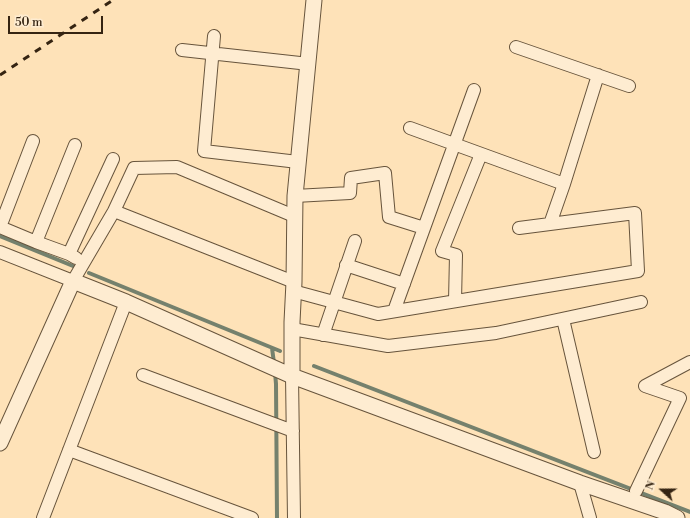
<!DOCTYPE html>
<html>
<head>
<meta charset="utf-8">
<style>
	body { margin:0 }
	#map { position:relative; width:690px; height:518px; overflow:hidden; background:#fee2b8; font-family:"Libre Bodoni",serif }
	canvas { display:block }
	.north { position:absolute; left:642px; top:470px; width:40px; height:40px; -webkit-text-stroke:3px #feecd1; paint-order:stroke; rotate:291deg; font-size:11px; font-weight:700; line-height:16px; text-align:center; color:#352412 }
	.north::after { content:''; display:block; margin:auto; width:14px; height:18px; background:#352412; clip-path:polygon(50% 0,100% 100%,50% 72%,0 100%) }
	.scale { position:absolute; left:8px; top:16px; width:95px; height:18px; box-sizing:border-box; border:2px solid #352412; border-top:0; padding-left:5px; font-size:12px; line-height:14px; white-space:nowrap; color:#352412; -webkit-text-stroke:3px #feecd1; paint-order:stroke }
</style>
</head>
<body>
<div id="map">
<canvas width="690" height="518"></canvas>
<div class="north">N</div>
<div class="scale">50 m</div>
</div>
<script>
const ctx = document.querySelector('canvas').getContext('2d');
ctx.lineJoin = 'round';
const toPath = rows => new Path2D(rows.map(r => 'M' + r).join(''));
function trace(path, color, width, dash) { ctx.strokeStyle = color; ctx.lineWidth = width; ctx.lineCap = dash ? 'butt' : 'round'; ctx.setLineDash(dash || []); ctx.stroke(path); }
const stream = toPath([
	[0,236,73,266],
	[89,273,280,351],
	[272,348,274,363],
	[314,366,690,512],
	[275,372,276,384,277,518]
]);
const minor = toPath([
	[214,36,204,151,298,162],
	[516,47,629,86],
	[182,50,309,64],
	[410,128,564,184],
	[295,196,350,193,351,178,385,173,389,217,424,228],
	[114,211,294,282],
	[550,224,564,184,598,75],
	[0,227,33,141],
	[0,227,36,242,69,254,76,258],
	[36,242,75,145],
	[0,252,73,281,114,211,134,168,177,167,294,216],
	[69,254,113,159],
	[346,265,404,284],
	[293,291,378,314,638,271,635,213,519,228],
	[455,301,456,255,442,251,481,154],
	[394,311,474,90],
	[563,319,594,452],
	[292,329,388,346,496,333,641,302],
	[323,335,355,241],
	[143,375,293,431],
	[292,376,294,518],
	[69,450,252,518],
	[580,483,590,518],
	[636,491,680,398,645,386,690,362],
	[43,518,126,302]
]);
const tertiary = toPath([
	[292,376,292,322,294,282,295,196,314,0],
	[0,443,73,281,126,302,292,376,580,483,665,512,677,518]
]);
const rail = toPath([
	[0,75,113,0]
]);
trace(stream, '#75816d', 4);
trace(minor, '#67543c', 14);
trace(tertiary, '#67543c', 17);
trace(minor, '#feecd1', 12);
trace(tertiary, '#feecd1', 15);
trace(rail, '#352412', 3, [7, 7]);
</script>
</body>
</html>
